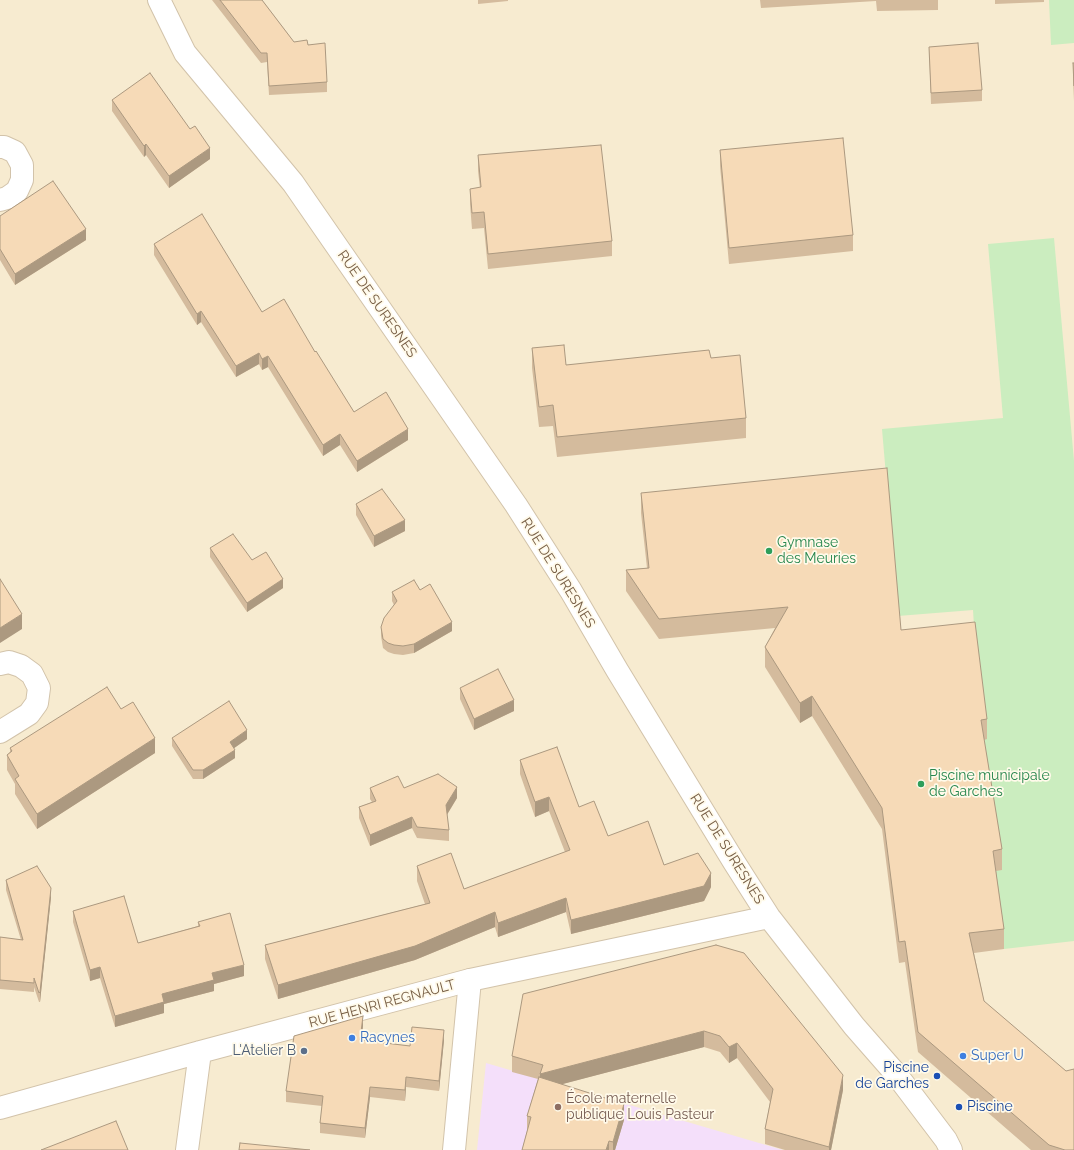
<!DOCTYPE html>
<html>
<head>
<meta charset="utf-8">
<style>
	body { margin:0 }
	canvas { display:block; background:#fef7e2 }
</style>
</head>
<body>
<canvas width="1074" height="1150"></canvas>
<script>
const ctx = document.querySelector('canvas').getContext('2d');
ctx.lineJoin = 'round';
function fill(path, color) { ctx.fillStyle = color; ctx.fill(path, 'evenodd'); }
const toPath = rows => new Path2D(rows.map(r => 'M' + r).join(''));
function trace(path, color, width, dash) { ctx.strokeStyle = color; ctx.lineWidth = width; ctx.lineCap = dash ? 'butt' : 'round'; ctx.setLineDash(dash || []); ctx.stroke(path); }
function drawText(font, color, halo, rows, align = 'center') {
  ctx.font = font + ' Raleway,sans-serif'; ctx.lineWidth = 3.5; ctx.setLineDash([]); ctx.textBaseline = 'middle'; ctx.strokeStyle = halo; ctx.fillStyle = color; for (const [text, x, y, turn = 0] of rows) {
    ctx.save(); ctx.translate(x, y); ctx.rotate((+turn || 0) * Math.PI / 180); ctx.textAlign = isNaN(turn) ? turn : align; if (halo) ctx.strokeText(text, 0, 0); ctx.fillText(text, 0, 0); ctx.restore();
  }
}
const residential = toPath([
	[0,0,1074,0,1074,1150,0,1150]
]);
const education = toPath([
	[486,1063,783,1150,477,1150]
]);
const green = toPath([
	[1049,0,1074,0,1074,43,1051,45],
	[1054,238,1074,461,1074,941,1004,949,993,871,1001,869,981,740,973,610,898,616,882,429,1003,418,988,244]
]);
const minor = toPath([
	[0,147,4,147,15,152,22,165,22,180,17,191,7,198,0,200],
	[0,664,9,662,21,666,32,674,39,688,37,703,29,714,0,732],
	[0,1108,200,1052,470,980],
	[187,1150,200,1052]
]);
const tertiary = toPath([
	[159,0,185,53,293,183,516,505,571,591,617,670,734,862,769,917,854,1026,896,1074,946,1140,951,1150],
	[454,1150,470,980,769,917]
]);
const wall = toPath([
	[212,0,262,0,294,42,308,45,327,82,327,92,269,95,267,62,261,63],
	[478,0,508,0,508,1,478,4],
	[760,0,938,0,938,10,877,11,876,1,761,8],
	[995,0,1044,0,1044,2,995,4],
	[929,47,982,90,982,101,931,104],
	[1073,63,1074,63,1074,101,1073,78],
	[112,100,210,159,169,188,146,155,144,157,112,111],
	[720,150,853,235,853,251,729,264,720,166],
	[478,155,612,241,612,256,488,269,484,228,472,229,470,204,470,189,480,188,478,171],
	[0,216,86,240,15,285,0,260],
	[154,244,262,312,315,352,354,412,408,440,357,472,340,445,323,456,268,367,262,370,259,364,236,377,201,322,197,325,154,255],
	[532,348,566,365,711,358,746,418,746,438,557,457,553,426,539,427,532,368],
	[641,493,901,630,987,719,987,739,984,740,1002,849,1002,870,996,871,1004,929,1004,949,974,953,984,1001,1074,1150,1031,1150,918,1052,905,962,899,963,882,829,812,716,800,723,765,667,765,647,775,628,659,639,626,591,626,570,647,568,641,513],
	[356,504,405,531,374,547,356,515],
	[210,548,283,588,247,612,210,557],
	[420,590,452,631,414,653,403,655,394,654,388,652,383,648,381,636,381,627,394,605,392,601,392,592],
	[460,688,514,711,474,730,460,699],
	[121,709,155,753,37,829,15,794,15,784,7,770,7,755,10,752,10,748],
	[172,738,247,739,234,748,235,758,203,779,193,779,172,746],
	[520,760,579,807,608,836,664,865,711,887,704,901,571,934,566,912,498,937,495,927,415,960,278,999,265,959,265,945,425,904,417,881,417,866,464,889,565,852,549,811,535,817,520,774],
	[370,788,404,788,457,798,447,815,449,830,449,841,417,838,412,828,370,846,359,818,359,807,372,802,370,799],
	[6,880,51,897,40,1002,39,1002,34,987,34,992,0,989,0,937,21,940,6,890],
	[73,911,138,943,198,926,198,922,244,976,214,984,214,991,164,1004,164,1013,115,1027,100,978,90,981,73,922],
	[716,945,843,1090,831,1150,785,1150,765,1144,765,1129,770,1102,737,1058,729,1063,720,1052,704,1047,562,1084,624,1120,615,1150,522,1150,527,1131,527,1116,538,1079,512,1072,512,1056],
	[363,1026,361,1040,410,1046,444,1040,439,1091,406,1087,405,1101,370,1097,365,1138,320,1133,320,1123,322,1106,286,1102,286,1091]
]);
const shadedWall = toPath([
	[146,144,146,155,144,157,144,146],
	[210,148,210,159,169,188,169,176],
	[86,229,86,240,15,285,15,274],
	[201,311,201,322,197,325,197,314],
	[259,353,259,364,236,377,236,366],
	[268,356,268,367,262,370,262,359],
	[408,429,408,440,357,472,357,461],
	[340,434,340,445,323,456,323,445],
	[405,520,405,531,374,547,374,536],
	[283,579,283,588,247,612,247,603],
	[22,614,22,629,0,643,0,628],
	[452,622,452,631,414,653,414,644],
	[812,696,812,716,800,723,800,703],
	[514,700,514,711,474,730,474,719],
	[247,730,247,739,230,751,230,742],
	[155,738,155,753,37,829,37,814],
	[235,750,235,758,203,779,203,770],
	[457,787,457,798,446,816,446,805],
	[549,797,549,811,535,817,535,802],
	[412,817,412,828,370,846,370,835],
	[711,873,711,887,704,901,571,934,571,920],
	[51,888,51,897,40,1002,40,992],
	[566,898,566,912,498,937,498,923],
	[495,912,495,927,415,960,278,999,278,985],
	[244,965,244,976,214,984,214,991,164,1004,164,1013,115,1027,115,1016,162,994,212,973],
	[100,967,100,978,90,981,90,970],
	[363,1016,363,1026,360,1051,360,1040],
	[444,1030,444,1040,439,1091,439,1081],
	[704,1031,704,1047,540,1090,540,1074],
	[737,1043,737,1058,729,1063,729,1047],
	[843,1075,843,1090,831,1150,829,1150,829,1147],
	[406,1077,406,1087,405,1101,405,1090],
	[370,1087,370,1097,365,1138,365,1128],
	[624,1104,624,1120,615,1150,613,1150,613,1142],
	[609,1141,609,1150,606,1150]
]);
const building = toPath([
	[220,0,262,0,294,42,307,40,308,45,325,43,327,82,269,86,267,53,261,53,220,0],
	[978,43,982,90,931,93,929,47,978,43],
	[1073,63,1074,63,1074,86,1073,63],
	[150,73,190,129,195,126,210,148,169,176,146,144,144,146,112,100,150,73],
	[843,138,853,235,729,248,720,150,843,138],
	[601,145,612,241,488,254,484,212,472,213,470,189,481,187,478,155,601,145],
	[53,181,86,229,15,274,0,249,0,216,53,181],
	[202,214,262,312,284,299,315,352,316,351,354,412,386,392,408,429,357,461,340,434,323,445,268,356,262,359,259,353,236,366,201,311,197,314,154,244,202,214],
	[564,345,566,365,709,350,711,358,740,355,746,418,557,437,553,405,539,407,532,348,564,345],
	[887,468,901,630,975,622,987,719,981,720,1002,849,993,851,1004,929,969,933,984,1001,1066,1071,1074,1069,1074,1150,1065,1150,1049,1145,918,1032,905,941,899,942,882,808,812,696,800,703,765,647,788,607,659,619,626,570,649,568,641,493,887,468],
	[382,489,405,520,374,536,356,504,382,489],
	[233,534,252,560,266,552,283,579,247,603,210,548,233,534],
	[0,579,22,614,0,628,0,579],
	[414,580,420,590,430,584,452,622,414,644,403,646,394,645,388,643,383,639,381,627,384,618,397,601,392,592,414,580],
	[498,669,514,700,474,719,460,688,498,669],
	[107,687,121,709,133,702,155,738,37,814,15,779,19,776,7,755,12,751,10,748,107,687],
	[229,701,247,730,230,742,235,750,203,770,193,770,172,738,229,701],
	[557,747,579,807,594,801,608,836,648,821,664,865,698,853,711,873,704,886,571,920,566,898,498,923,495,912,415,946,278,985,265,945,430,903,417,866,451,853,464,889,570,850,549,797,535,802,520,760,557,747],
	[438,774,457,787,446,805,449,830,417,827,412,817,370,835,359,807,376,801,370,788,398,776,404,788,438,774],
	[37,866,51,888,40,992,39,993,34,978,34,983,0,980,0,937,23,940,6,880,37,866],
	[124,896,138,943,200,926,198,922,230,913,244,965,212,973,214,980,162,994,164,1002,115,1016,100,967,90,970,73,911,124,896],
	[716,945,744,953,843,1075,829,1147,765,1129,773,1089,737,1043,729,1047,720,1036,704,1031,540,1074,543,1065,512,1056,523,994,716,945],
	[363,1016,360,1040,410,1046,412,1027,444,1030,439,1081,406,1077,405,1090,370,1087,365,1128,320,1123,323,1096,286,1091,294,1036,363,1016],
	[539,1077,624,1104,613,1142,609,1141,606,1150,522,1150,531,1117,527,1116,539,1077],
	[116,1121,128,1150,41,1150,116,1121],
	[240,1143,310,1150,239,1150,240,1143]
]);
const markers = [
	[769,551,4,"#2e9e5b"],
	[921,784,4,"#2e9e5b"],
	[352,1038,4,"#3f7fe0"],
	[304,1051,4,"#5c6f8a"],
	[963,1056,4,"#3f7fe0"],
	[937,1076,4,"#1a4fb4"],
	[558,1107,4,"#8d6e63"],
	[959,1107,4,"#1a4fb4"]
];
const streetNames = [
	["RUE DE SURESNES",377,304,55],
	["RUE DE SURESNES",558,573,58],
	["RUE DE SURESNES",727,849,58],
	["RUE HENRI REGNAULT",382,1004,-15]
];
const leisureNames = [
	["Gymnase",777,543],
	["des Meuries",777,559],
	["Piscine municipale",929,776],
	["de Garches",929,792]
];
const shopNames = [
	["Racynes",360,1038],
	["Super U",971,1056]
];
const serviceNames = [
	["L'Atelier B",296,1051]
];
const transitNames = [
	["Piscine",929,1068],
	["de Garches",929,1084],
	["Piscine",967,1107,"left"]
];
const educationNames = [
	["École maternelle",566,1099],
	["publique Louis Pasteur",566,1115]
];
fill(residential, '#f7ebd0');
fill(education, '#f4dffa');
fill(green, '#cbedbf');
trace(minor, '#d2c3aa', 24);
trace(tertiary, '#d2c3aa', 24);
trace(minor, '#fff', 22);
trace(tertiary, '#fff', 22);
fill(wall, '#d4bb9d');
fill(shadedWall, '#ac9980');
fill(building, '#f6dab7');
trace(building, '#ac9980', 1);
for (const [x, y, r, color] of markers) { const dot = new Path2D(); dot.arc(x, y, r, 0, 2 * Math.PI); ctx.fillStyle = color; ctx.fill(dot); trace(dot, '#fffaea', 1.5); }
drawText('14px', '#785f46', '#fffaea', streetNames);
drawText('14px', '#27864d', '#fffaea', leisureNames, 'left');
drawText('14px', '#366cbe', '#fffaea', shopNames, 'left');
drawText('14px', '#4e5e75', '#fffaea', serviceNames, 'right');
drawText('14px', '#164399', '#fffaea', transitNames, 'right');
drawText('14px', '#785e54', '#fffaea', educationNames, 'left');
</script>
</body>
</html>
